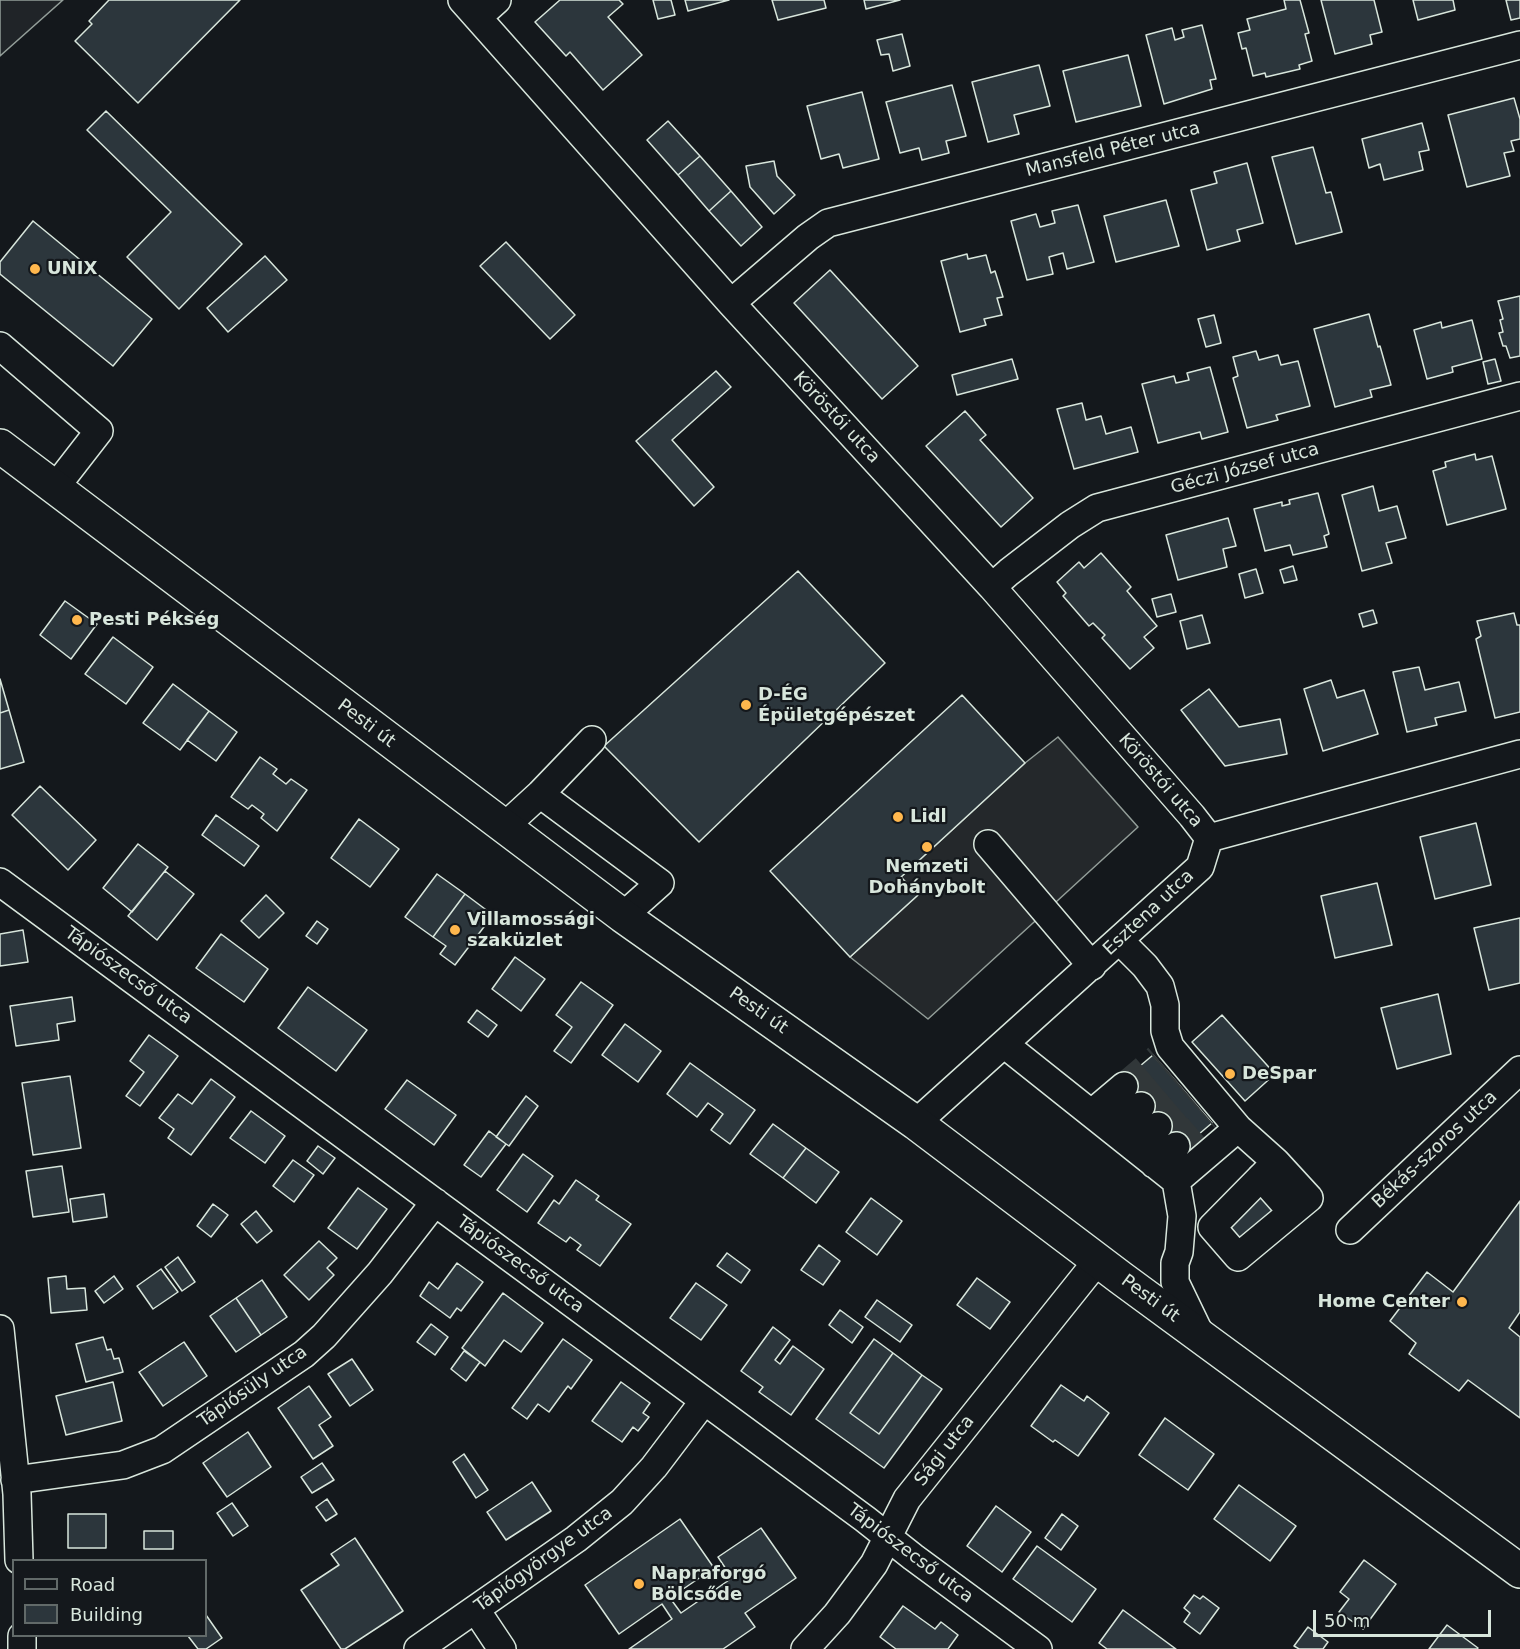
<!DOCTYPE html>
<html>
<head>
<meta charset="utf-8">
<style>
	body { margin:0 }
	#map { position:relative; width:1520px; height:1649px; overflow:hidden; background:#14181c; font-family:"DejaVu Sans",sans-serif }
	canvas { display:block }
	.legend { position:absolute; left:12px; top:1559px; width:195px; height:78px; box-sizing:border-box; background:#14181c; border:2px solid #626a69; margin:0; padding:8px 10px; list-style:none; font-size:18px; color:#d8e6dc }
	.legend li { display:flex; align-items:center; gap:12px; height:30px }
	.legend b { width:30px; border:2px solid #626a69 }
	.scale { position:absolute; left:1313px; top:1610px; width:178px; height:27px; box-sizing:border-box; border:3px solid #d8e6dc; border-top:0; padding-left:8px; font-size:18px; line-height:21px; white-space:nowrap; color:#d8e6dc; -webkit-text-stroke:4px #14181c; paint-order:stroke }
</style>
</head>
<body>
<div id="map">
<canvas width="1520" height="1649"></canvas>
<ul class="legend">
<li><b style="height:8px;background:#14181c"></b>Road</li>
<li><b style="height:16px;background:#2c363c"></b>Building</li>
</ul>
<div class="scale">50 m</div>
</div>
<script>
const ctx = document.querySelector('canvas').getContext('2d');
ctx.lineJoin = 'round';
function fill(path, color) { ctx.fillStyle = color; ctx.fill(path, 'evenodd'); }
const toPath = rows => new Path2D(rows.map(r => 'M' + r).join(''));
function trace(path, color, width, dash) { ctx.strokeStyle = color; ctx.lineWidth = width; ctx.lineCap = dash ? 'butt' : 'round'; ctx.setLineDash(dash || []); ctx.stroke(path); }
function drawText(font, color, halo, rows, align = 'center') {
  ctx.font = font + ' "DejaVu Sans",sans-serif'; ctx.lineWidth = 4.5; ctx.setLineDash([]); ctx.textBaseline = 'middle'; ctx.strokeStyle = halo; ctx.fillStyle = color; for (const [text, x, y, turn = 0] of rows) {
    ctx.save(); ctx.translate(x, y); ctx.rotate((+turn || 0) * Math.PI / 180); ctx.textAlign = isNaN(turn) ? turn : align; if (halo) ctx.strokeText(text, 0, 0); ctx.fillText(text, 0, 0); ctx.restore();
  }
}
const green = toPath([
	[0,0,63,0,0,56,0,0]
]);
const parking = toPath([
	[1058,737,1138,827,928,1019,850,957,917,896,901,877,1025,763,1058,737]
]);
const building = toPath([
	[109,0,240,0,138,103,75,41,92,24,89,21,109,0],
	[560,0,619,0,623,4,608,17,642,55,603,90,570,52,566,56,535,22,560,0],
	[653,0,671,0,675,15,658,19,653,0],
	[685,0,729,0,688,11,685,0],
	[772,0,824,0,826,8,778,20,772,0],
	[864,0,900,0,866,9,864,0],
	[1284,0,1300,0,1309,33,1305,34,1312,61,1299,65,1300,69,1266,77,1265,73,1253,76,1246,48,1242,49,1238,33,1250,30,1247,19,1286,9,1284,0],
	[1321,0,1374,0,1382,32,1370,35,1372,44,1335,54,1321,0],
	[1413,0,1453,0,1455,10,1418,20,1413,0],
	[1506,0,1520,0,1520,18,1511,20,1506,0],
	[1202,25,1216,79,1210,80,1212,89,1164,104,1146,35,1172,28,1175,40,1184,37,1182,30,1202,25],
	[902,34,910,66,893,71,889,54,881,55,877,40,902,34],
	[1128,55,1141,106,1076,122,1063,71,1128,55],
	[1039,65,1050,106,1014,115,1019,134,988,142,972,82,1039,65],
	[952,85,966,136,946,141,949,153,922,160,919,148,900,153,886,102,952,85],
	[862,92,879,159,843,168,839,154,821,159,807,106,862,92],
	[1514,98,1520,119,1520,139,1511,141,1514,151,1504,153,1510,176,1467,187,1448,115,1514,98],
	[106,111,242,244,179,309,127,257,171,212,87,130,106,111],
	[668,121,700,156,678,175,647,140,668,121],
	[1422,123,1429,150,1419,152,1423,170,1384,180,1380,164,1369,168,1362,139,1422,123],
	[1313,147,1326,193,1331,192,1342,232,1296,244,1272,157,1313,147],
	[700,156,731,191,709,211,678,175,700,156],
	[774,161,777,176,795,195,774,214,750,187,746,166,774,161],
	[1247,163,1263,223,1237,230,1240,241,1207,250,1191,190,1217,183,1214,172,1247,163],
	[731,191,762,227,741,246,709,211,731,191],
	[1166,200,1179,246,1116,262,1104,216,1166,200],
	[1078,205,1094,262,1067,269,1063,253,1049,257,1053,274,1027,280,1011,221,1036,214,1040,227,1055,223,1052,211,1078,205],
	[33,221,152,319,113,366,0,274,0,262,33,221],
	[506,242,575,315,550,339,480,266,506,242],
	[967,254,968,259,986,255,991,273,995,271,1003,297,997,298,1002,315,984,319,986,325,960,332,941,261,967,254],
	[265,256,287,280,228,332,207,308,265,256],
	[830,270,918,366,882,399,794,303,830,270],
	[1520,296,1520,356,1510,358,1506,346,1503,346,1499,333,1503,332,1500,320,1503,319,1498,301,1520,296],
	[1369,314,1378,347,1380,346,1391,385,1370,390,1372,397,1335,407,1314,329,1369,314],
	[1214,315,1221,343,1206,347,1198,319,1214,315],
	[1472,320,1482,359,1452,367,1453,372,1427,379,1414,330,1441,322,1442,328,1472,320],
	[1256,351,1259,360,1278,355,1281,365,1298,361,1310,406,1276,415,1278,420,1247,428,1233,378,1238,376,1233,357,1256,351],
	[1012,359,1018,379,957,395,952,375,1012,359],
	[1495,359,1501,381,1488,384,1483,362,1495,359],
	[1210,367,1228,432,1202,439,1200,432,1158,443,1142,384,1174,376,1176,383,1189,380,1187,373,1210,367],
	[716,371,731,387,672,440,714,487,694,506,636,441,716,371],
	[1082,403,1086,420,1101,416,1106,434,1131,427,1138,452,1074,469,1057,409,1082,403],
	[965,411,986,435,980,440,1033,498,1001,527,926,446,965,411],
	[1475,454,1476,460,1492,456,1506,509,1447,525,1433,471,1446,467,1445,462,1475,454],
	[1373,486,1379,511,1397,506,1406,538,1386,543,1392,563,1362,571,1342,495,1373,486],
	[1318,493,1329,534,1324,536,1327,547,1293,555,1290,545,1265,551,1254,509,1282,502,1282,506,1290,504,1289,500,1318,493],
	[1228,518,1236,546,1223,549,1227,567,1178,580,1166,535,1228,518],
	[1101,553,1131,587,1127,591,1157,626,1144,637,1154,648,1130,669,1102,638,1105,635,1093,623,1089,626,1063,596,1066,593,1057,582,1079,562,1084,568,1101,553],
	[1293,566,1297,580,1284,583,1280,570,1293,566],
	[1256,569,1263,593,1245,598,1239,574,1256,569],
	[798,571,885,663,699,842,604,746,798,571],
	[1171,594,1176,612,1157,617,1152,599,1171,594],
	[65,601,97,624,71,659,40,635,65,601],
	[1373,610,1377,623,1363,627,1359,614,1373,610],
	[1514,613,1517,625,1520,625,1520,712,1495,718,1476,639,1481,636,1477,621,1514,613],
	[1202,615,1210,643,1187,649,1180,621,1202,615],
	[113,637,153,667,126,704,85,674,113,637],
	[1419,667,1425,690,1459,682,1466,711,1435,718,1437,725,1407,732,1393,672,1419,667],
	[0,679,9,710,0,713,0,679],
	[1331,680,1337,698,1364,690,1378,734,1323,751,1304,689,1331,680],
	[173,684,209,711,180,750,143,723,173,684],
	[1209,689,1239,727,1280,719,1287,754,1225,766,1181,710,1209,689],
	[962,695,1025,763,901,877,918,895,850,957,770,871,962,695],
	[9,710,24,762,0,769,0,713,9,710],
	[209,711,237,732,216,761,187,740,209,711],
	[260,757,277,769,273,774,286,784,291,779,307,790,277,831,261,818,264,814,252,805,248,809,231,797,260,757],
	[40,786,96,840,68,870,12,815,40,786],
	[216,815,259,846,244,866,202,835,216,815],
	[359,819,399,849,370,887,331,858,359,819],
	[1476,823,1491,885,1435,899,1420,837,1476,823],
	[138,844,168,867,132,912,103,888,138,844],
	[165,871,194,894,157,940,128,916,165,871],
	[437,874,465,894,433,937,405,917,437,874],
	[1377,883,1392,945,1335,958,1321,896,1377,883],
	[465,894,493,915,455,965,440,954,446,946,433,937,465,894],
	[266,895,284,913,259,938,241,921,266,895],
	[1520,918,1520,983,1489,990,1474,928,1520,918],
	[317,921,328,929,317,944,306,936,317,921],
	[23,930,28,962,0,966,0,934,23,930],
	[221,934,268,969,244,1002,196,968,221,934],
	[515,957,545,979,521,1011,492,989,515,957],
	[581,982,613,1005,571,1063,554,1051,572,1027,556,1015,581,982],
	[308,987,367,1030,336,1071,278,1028,308,987],
	[1438,994,1451,1054,1397,1069,1381,1008,1438,994],
	[72,997,75,1021,57,1024,59,1040,16,1046,10,1006,72,997],
	[477,1010,497,1025,488,1037,468,1022,477,1010],
	[1222,1015,1275,1074,1245,1101,1192,1042,1222,1015],
	[625,1024,661,1051,638,1082,602,1055,625,1024],
	[149,1035,178,1056,140,1106,126,1096,144,1072,130,1061,149,1035],
	[1153,1055,1212,1123,1179,1151,1121,1082,1153,1055],
	[690,1063,755,1110,730,1144,711,1130,723,1114,708,1103,697,1117,667,1094,690,1063],
	[70,1076,81,1148,33,1155,22,1083,70,1076],
	[211,1079,235,1097,191,1155,168,1138,174,1129,159,1118,178,1094,192,1104,211,1079],
	[407,1080,456,1115,434,1145,385,1109,407,1080],
	[526,1096,538,1106,509,1146,496,1137,526,1096],
	[251,1111,285,1136,265,1163,230,1138,251,1111],
	[773,1124,806,1148,783,1178,750,1154,773,1124],
	[489,1131,506,1144,481,1177,464,1165,489,1131],
	[318,1146,335,1158,323,1174,307,1161,318,1146],
	[806,1148,839,1172,816,1203,783,1178,806,1148],
	[523,1154,553,1176,527,1212,497,1190,523,1154],
	[293,1160,314,1175,294,1202,273,1186,293,1160],
	[1276,1162,1309,1198,1238,1257,1212,1227,1276,1162],
	[62,1166,69,1212,33,1217,26,1171,62,1166],
	[576,1180,599,1196,596,1200,631,1224,600,1266,577,1250,581,1245,570,1237,566,1242,538,1223,554,1200,559,1204,576,1180],
	[358,1188,387,1209,357,1249,328,1228,358,1188],
	[104,1194,107,1217,73,1222,70,1199,104,1194],
	[871,1198,902,1221,877,1255,846,1232,871,1198],
	[1520,1201,1520,1312,1509,1328,1520,1337,1520,1418,1468,1380,1459,1391,1409,1354,1416,1343,1390,1321,1427,1272,1453,1292,1520,1201],
	[213,1204,228,1215,211,1237,197,1226,213,1204],
	[256,1211,272,1231,257,1243,241,1224,256,1211],
	[319,1241,337,1258,327,1268,334,1275,309,1300,284,1275,319,1241],
	[819,1245,840,1261,823,1285,801,1270,819,1245],
	[727,1253,750,1270,741,1283,717,1266,727,1253],
	[178,1257,195,1282,182,1291,165,1267,178,1257],
	[457,1263,483,1282,461,1311,457,1308,450,1318,420,1296,429,1282,438,1289,457,1263],
	[161,1269,178,1292,153,1309,137,1286,161,1269],
	[66,1276,67,1289,85,1288,87,1310,51,1313,48,1278,66,1276],
	[114,1276,123,1289,104,1303,95,1291,114,1276],
	[977,1278,1010,1302,990,1329,957,1305,977,1278],
	[262,1280,287,1317,261,1335,236,1298,262,1280],
	[696,1283,727,1305,701,1340,670,1318,696,1283],
	[503,1293,543,1323,521,1352,504,1340,485,1366,462,1348,503,1293],
	[236,1298,261,1335,236,1352,210,1316,236,1298],
	[877,1300,912,1325,900,1342,865,1317,877,1300],
	[840,1310,863,1327,852,1343,829,1325,840,1310],
	[431,1324,448,1337,435,1355,417,1342,431,1324],
	[773,1327,790,1340,775,1360,780,1364,793,1346,824,1369,791,1415,759,1392,763,1387,741,1371,773,1327],
	[103,1337,107,1350,111,1349,114,1359,119,1358,123,1372,86,1382,76,1344,103,1337],
	[563,1339,592,1360,571,1389,568,1386,549,1412,538,1404,527,1419,512,1408,563,1339],
	[874,1339,893,1353,850,1413,879,1434,922,1375,942,1389,884,1468,816,1419,874,1339],
	[184,1342,207,1376,163,1406,139,1372,184,1342],
	[464,1351,480,1362,466,1381,451,1369,464,1351],
	[893,1353,922,1375,879,1434,850,1413,893,1353],
	[352,1359,373,1390,350,1406,328,1374,352,1359],
	[113,1382,122,1421,66,1435,56,1396,113,1382],
	[621,1382,650,1403,643,1413,649,1417,638,1431,633,1427,622,1442,592,1421,621,1382],
	[1061,1385,1084,1401,1087,1396,1109,1413,1078,1456,1055,1440,1053,1442,1031,1426,1061,1385],
	[309,1386,331,1417,319,1425,333,1446,313,1459,278,1408,309,1386],
	[1165,1418,1214,1454,1188,1490,1139,1455,1165,1418],
	[248,1432,271,1467,227,1497,203,1463,248,1432],
	[464,1454,488,1490,476,1498,453,1462,464,1454],
	[322,1463,334,1480,312,1493,301,1477,322,1463],
	[532,1482,551,1511,506,1540,487,1512,532,1482],
	[1239,1485,1296,1526,1270,1561,1214,1519,1239,1485],
	[327,1499,337,1514,326,1521,316,1507,327,1499],
	[232,1503,248,1526,233,1536,217,1513,232,1503],
	[996,1506,1031,1532,1002,1572,967,1546,996,1506],
	[68,1514,106,1514,106,1548,68,1548,68,1514],
	[1062,1514,1078,1526,1061,1550,1045,1538,1062,1514],
	[680,1519,714,1568,670,1598,681,1613,732,1578,718,1557,761,1528,796,1578,745,1613,755,1627,723,1649,629,1649,672,1619,662,1604,619,1634,585,1585,680,1519],
	[144,1531,173,1531,173,1549,144,1549,144,1531],
	[355,1538,403,1611,345,1649,341,1649,301,1590,339,1565,331,1554,355,1538],
	[1037,1546,1096,1589,1072,1622,1013,1579,1037,1546],
	[1364,1560,1396,1584,1363,1629,1339,1612,1349,1599,1340,1592,1364,1560],
	[1194,1595,1200,1599,1203,1596,1219,1608,1200,1634,1184,1622,1190,1613,1184,1608,1194,1595],
	[903,1606,935,1629,941,1622,958,1635,948,1649,896,1649,880,1637,903,1606],
	[1123,1610,1176,1649,1107,1649,1099,1643,1123,1610],
	[206,1615,222,1638,206,1649,198,1649,188,1636,206,1636,206,1615],
	[1447,1625,1478,1648,1477,1649,1429,1649,1447,1625],
	[1308,1627,1328,1642,1323,1649,1299,1649,1294,1646,1308,1627]
]);
const minorTunnel = toPath([
	[1124,1086,1157,1058],
	[1141,1106,1174,1078],
	[1158,1126,1191,1098],
	[1176,1146,1208,1118]
]);
const minor = toPath([
	[462,0,731,303,992,587,1192,816,1209,838],
	[478,17,497,0],
	[731,303,808,237,828,223,1520,45],
	[0,346,99,431,54,489],
	[992,587,1009,572,1070,525,1097,508,1520,396],
	[540,794,660,883,623,916],
	[504,827,540,794,592,740],
	[1209,838,1520,754],
	[988,844,1092,966],
	[0,882,865,1519,913,1557,1038,1649],
	[1120,941,1145,966,1160,986,1165,1005,1165,1031,1170,1047,1238,1128,1176,1181],
	[1004,1044,1176,1181,1182,1216,1179,1252,1175,1263,1175,1282,1202,1338],
	[1092,1113,1124,1086],
	[916,1123,1200,867,1209,838],
	[1238,1128,1276,1162,1212,1227,1238,1257,1309,1198,1276,1162],
	[1113,1130,1141,1106],
	[1134,1147,1158,1126],
	[1154,1164,1176,1146],
	[1261,1177,1292,1212],
	[1350,1230,1520,1070],
	[0,1329,17,1494,19,1560],
	[15,1480,123,1465,162,1450,304,1354,324,1336,380,1273,435,1202],
	[476,1610,502,1649],
	[22,1636,22,1649],
	[418,1649,576,1539,622,1502,654,1467,704,1401],
	[805,1649,837,1614,874,1564,907,1499,1098,1260]
]);
const major = toPath([
	[0,446,623,916,916,1123,1121,1278,1520,1571]
]);
const markers = [
	[35,269,6,"#ffb74d"],
	[77,620,6,"#ffb74d"],
	[746,705,6,"#ffb74d"],
	[898,817,6,"#ffb74d"],
	[927,847,6,"#ffb74d"],
	[455,930,6,"#ffb74d"],
	[1230,1074,6,"#ffb74d"],
	[1462,1302,6,"#ffb74d"],
	[639,1584,6,"#ffb74d"]
];
const streetNames = [
	["Mansfeld Péter utca",1113,150,-14],
	["Köröstói utca",836,418,47],
	["Géczi József utca",1245,469,-15],
	["Pesti út",366,724,37],
	["Köröstói utca",1160,781,49],
	["Esztena utca",1149,913,-43],
	["Tápiószecső utca",128,976,36],
	["Pesti út",758,1011,35],
	["Békás-szoros utca",1435,1150,-43],
	["Tápiószecső utca",520,1265,36],
	["Pesti út",1150,1299,36],
	["Tápiósüly utca",253,1387,-35],
	["Sági utca",945,1451,-52],
	["Tápiószecső utca",910,1554,37],
	["Tápiógyörgye utca",544,1560,-36]
];
const poiNames = [
	["UNIX",47,269],
	["Pesti Pékség",89,620],
	["D-ÉG",758,695],
	["Épületgépészet",758,716],
	["Lidl",910,817],
	["Nemzeti",927,867,"center"],
	["Dohánybolt",927,888,"center"],
	["Villamossági",467,920],
	["szaküzlet",467,941],
	["DeSpar",1242,1074],
	["Home Center",1450,1302,"right"],
	["Napraforgó",651,1574],
	["Bölcsőde",651,1595]
];
fill(green, '#202428');
trace(green, '#939e99', 1.5);
fill(parking, '#24282b');
trace(parking, '#939e99', 1.5);
fill(building, '#2c363c');
trace(building, '#d8e6dc', 1.5);
trace(minorTunnel, '#313739', 27, [27, 14]);
trace(minor, '#d8e6dc', 30);
trace(major, '#d8e6dc', 36);
trace(minor, '#14181c', 27);
trace(major, '#14181c', 33);
for (const [x, y, r, color] of markers) { const dot = new Path2D(); dot.arc(x, y, r, 0, 2 * Math.PI); ctx.fillStyle = color; ctx.fill(dot); trace(dot, '#14181c', 2); }
drawText('18px', '#d8e6dc', '#14181c', streetNames);
drawText('bold 18px', '#d8e6dc', '#14181c', poiNames, 'left');
</script>
</body>
</html>
